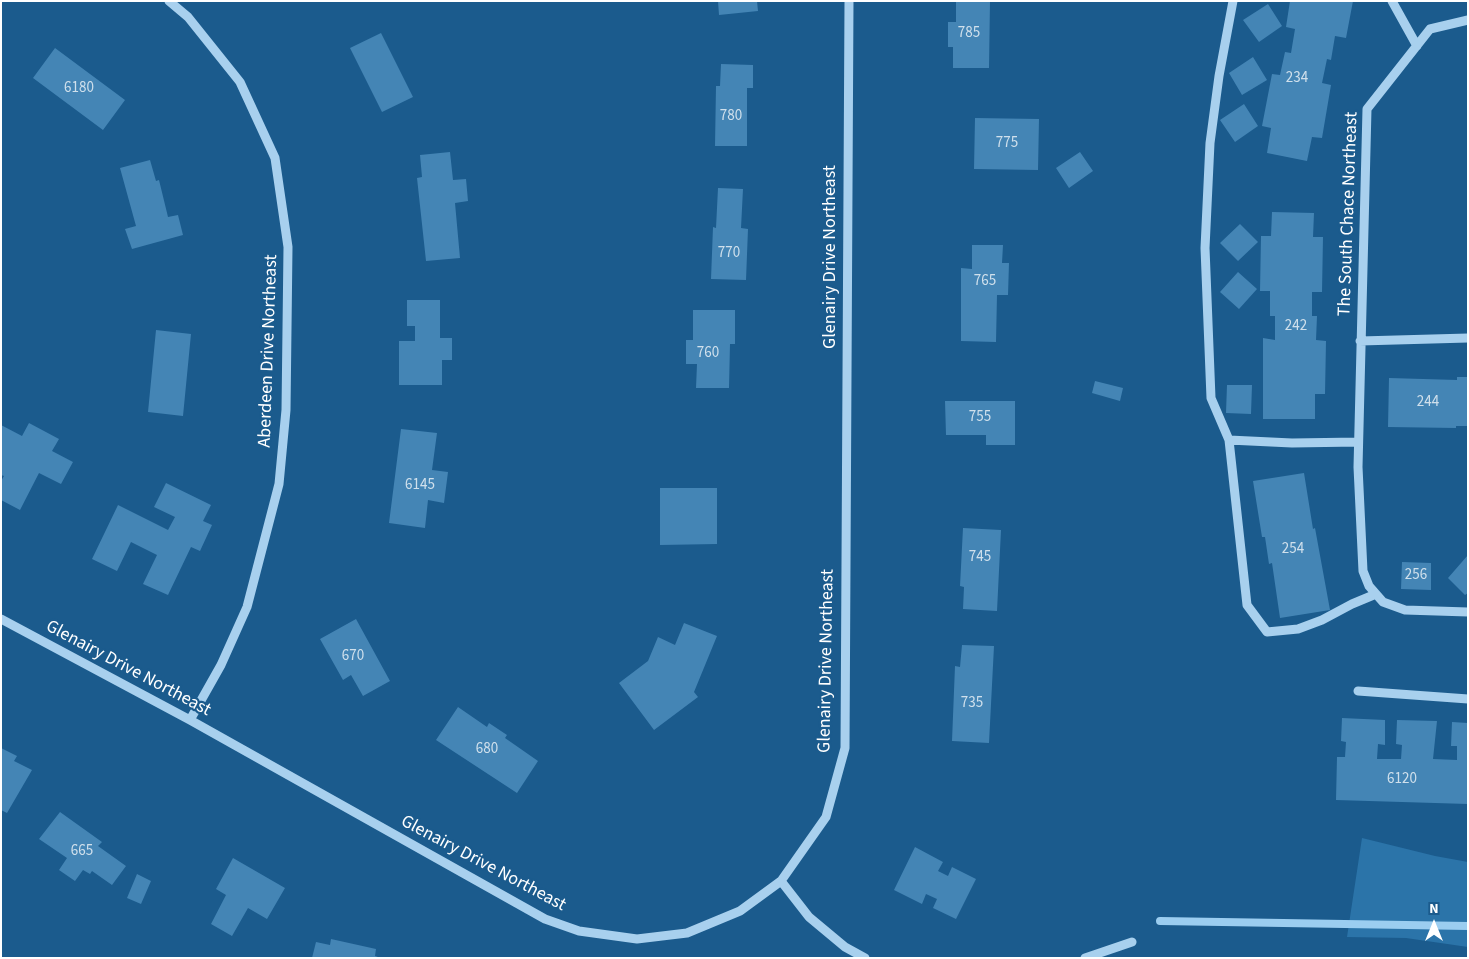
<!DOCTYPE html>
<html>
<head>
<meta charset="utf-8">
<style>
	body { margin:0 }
	#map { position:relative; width:1469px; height:959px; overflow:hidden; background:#1b5b8d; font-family:"Source Sans 3",sans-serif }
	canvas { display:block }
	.frame { position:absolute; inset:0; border:2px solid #fff; pointer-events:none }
	.north { position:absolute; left:1409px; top:899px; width:50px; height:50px; -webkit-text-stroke:4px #1b5b8d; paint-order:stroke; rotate:0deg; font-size:14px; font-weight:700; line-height:20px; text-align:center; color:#fff }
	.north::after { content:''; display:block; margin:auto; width:18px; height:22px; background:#fff; clip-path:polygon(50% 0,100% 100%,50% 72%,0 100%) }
</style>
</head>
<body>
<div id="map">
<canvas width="1469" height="959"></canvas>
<div class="frame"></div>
<div class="north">N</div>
</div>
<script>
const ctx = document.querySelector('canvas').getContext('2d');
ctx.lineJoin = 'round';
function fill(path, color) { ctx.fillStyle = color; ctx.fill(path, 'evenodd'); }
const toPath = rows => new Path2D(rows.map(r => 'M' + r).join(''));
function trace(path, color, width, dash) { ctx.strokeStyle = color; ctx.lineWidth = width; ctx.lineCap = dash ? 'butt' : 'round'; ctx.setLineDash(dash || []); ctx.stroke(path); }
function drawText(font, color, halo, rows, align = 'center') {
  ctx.font = font + ' "Source Sans 3",sans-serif'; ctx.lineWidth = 4.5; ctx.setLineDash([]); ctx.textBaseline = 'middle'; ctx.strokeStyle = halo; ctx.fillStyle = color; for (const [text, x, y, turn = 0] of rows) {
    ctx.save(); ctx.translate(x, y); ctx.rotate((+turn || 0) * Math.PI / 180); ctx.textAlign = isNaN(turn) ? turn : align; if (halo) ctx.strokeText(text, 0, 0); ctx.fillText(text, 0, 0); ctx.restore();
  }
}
const green = toPath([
	[1362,838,1435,856,1468,862,1468,947,1406,938,1347,937]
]);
const stream = toPath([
	[1160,921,1468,926]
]);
const building = toPath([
	[718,1,757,1,758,11,719,15],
	[956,1,990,1,989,68,953,68,953,47,948,47,948,22,956,22],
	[1290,1,1353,1,1346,38,1335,36,1331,60,1327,59,1322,83,1331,85,1322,138,1312,137,1307,161,1267,153,1271,128,1262,126,1272,74,1280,75,1285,52,1291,53,1295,29,1286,27],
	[1268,4,1282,26,1259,42,1243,20],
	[381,33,413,97,382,112,350,48],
	[55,48,125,100,103,130,33,78],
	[1253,57,1267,80,1242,95,1229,73],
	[721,64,753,65,753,88,747,88,747,146,715,146,716,86,720,86],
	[1244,104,1258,126,1235,142,1220,120],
	[975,118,1039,119,1038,170,974,169],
	[450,152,453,180,466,179,468,201,455,203,460,258,426,261,417,178,422,177,420,155],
	[1080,152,1093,171,1069,188,1056,168],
	[150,160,156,181,159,180,168,217,178,215,183,235,132,249,125,229,136,226,120,168],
	[718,188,743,189,741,228,748,229,746,280,711,279,713,227,716,228],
	[1272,212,1314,213,1313,237,1323,237,1322,292,1312,292,1312,316,1317,316,1316,340,1326,341,1325,394,1315,394,1315,419,1263,419,1263,338,1275,340,1275,316,1270,316,1270,291,1260,291,1261,236,1271,236],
	[1240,224,1258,242,1238,261,1220,243],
	[972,245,1003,245,1002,263,1009,263,1008,295,997,295,996,342,961,341,961,268,972,269],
	[1238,272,1257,289,1239,309,1220,292],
	[407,300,440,300,440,338,452,338,452,360,442,360,442,385,399,385,399,341,415,341,415,326,407,326],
	[693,310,735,310,735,344,730,344,729,388,696,388,697,364,686,364,686,340,693,340],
	[156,330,191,334,183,416,148,412],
	[1457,377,1468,377,1468,426,1456,426,1456,428,1388,427,1389,378,1457,380],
	[1095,381,1123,388,1120,401,1092,393],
	[1227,385,1252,385,1251,414,1226,413],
	[945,401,1015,401,1015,445,986,445,986,435,946,435],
	[29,423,59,439,52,451,73,462,61,484,39,473,20,510,1,500,1,481,4,476,1,475,1,425,22,436],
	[401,429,437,433,432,470,448,472,444,503,428,500,425,528,389,523],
	[1304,473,1313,529,1315,528,1330,610,1280,618,1272,563,1269,564,1265,537,1262,537,1253,481],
	[166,483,211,505,203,521,212,525,200,551,191,547,168,595,143,584,157,555,131,542,117,571,92,559,118,505,168,530,175,517,154,507],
	[660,488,717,488,717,544,660,545],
	[963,528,1001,530,997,611,963,609,964,587,960,586],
	[1468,555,1468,593,1465,595,1448,578],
	[1402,562,1431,563,1431,590,1401,589],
	[356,619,390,681,363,696,351,675,343,680,320,639],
	[684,623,717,636,694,692,698,697,654,730,619,683,648,661,658,637,675,645],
	[962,645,994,646,989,743,952,741,955,666,960,667],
	[458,707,487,727,489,723,507,735,505,738,538,761,517,793,436,740],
	[1342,718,1385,720,1385,745,1378,744,1377,759,1401,759,1402,745,1396,744,1397,720,1437,721,1433,759,1457,760,1457,746,1451,746,1452,722,1468,723,1468,804,1336,800,1337,757,1345,757,1346,742,1341,741],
	[1,748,17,756,14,761,32,770,7,813,1,810],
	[60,812,102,842,98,846,126,866,112,885,92,871,90,874,83,870,75,881,59,870,67,858,39,839],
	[915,847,943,862,938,871,948,876,952,867,976,879,956,919,933,908,937,899,926,894,922,904,894,890],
	[233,858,285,888,267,919,248,908,232,936,211,924,226,895,216,889],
	[137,874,151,881,141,904,127,898],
	[331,939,376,949,375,956,381,958,312,958,316,942,330,945]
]);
const minor = toPath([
	[169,1,188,17,240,82,275,158,288,247,286,410,279,484,247,607,221,665,190,720],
	[1392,1,1417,46],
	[1468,20,1430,29,1367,109,1358,467,1363,571,1369,586,1383,602,1405,610,1468,612],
	[1360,341,1468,338],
	[1229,440,1211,398,1205,248,1210,143,1219,76,1233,1],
	[1358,442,1292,443,1229,440,1247,605,1267,632,1298,629,1322,620,1352,604,1376,594],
	[1,619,190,720,545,919,579,931,637,939,687,933,740,911,781,881,826,817,845,748,849,1],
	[1358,691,1468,699],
	[781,881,809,917,845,947,865,958],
	[1085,958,1132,942]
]);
const numberNames = [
	["785",969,34],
	["234",1297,79],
	["6180",79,89],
	["780",731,117],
	["775",1007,144],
	["770",729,254],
	["765",985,282],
	["242",1296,327],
	["760",708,354],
	["244",1428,403],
	["755",980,418],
	["6145",420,486],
	["254",1293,550],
	["745",980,558],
	["256",1416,576],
	["670",353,657],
	["735",972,704],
	["680",487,750],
	["6120",1402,780],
	["665",82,852]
];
const streetNames = [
	["The South Chace Northeast",1349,214,-88],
	["Glenairy Drive Northeast",831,257,-90],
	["Aberdeen Drive Northeast",269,351,-88],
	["Glenairy Drive Northeast",827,661,-89],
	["Glenairy Drive Northeast",128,669,28],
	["Glenairy Drive Northeast",483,864,28]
];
fill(green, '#2b74a9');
trace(stream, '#9bcdf0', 8);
fill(building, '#4485b5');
trace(minor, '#a8d0ee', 9);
drawText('15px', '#d0e0ec', null, numberNames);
drawText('18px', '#fff', '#1b5b8d', streetNames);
</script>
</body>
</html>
